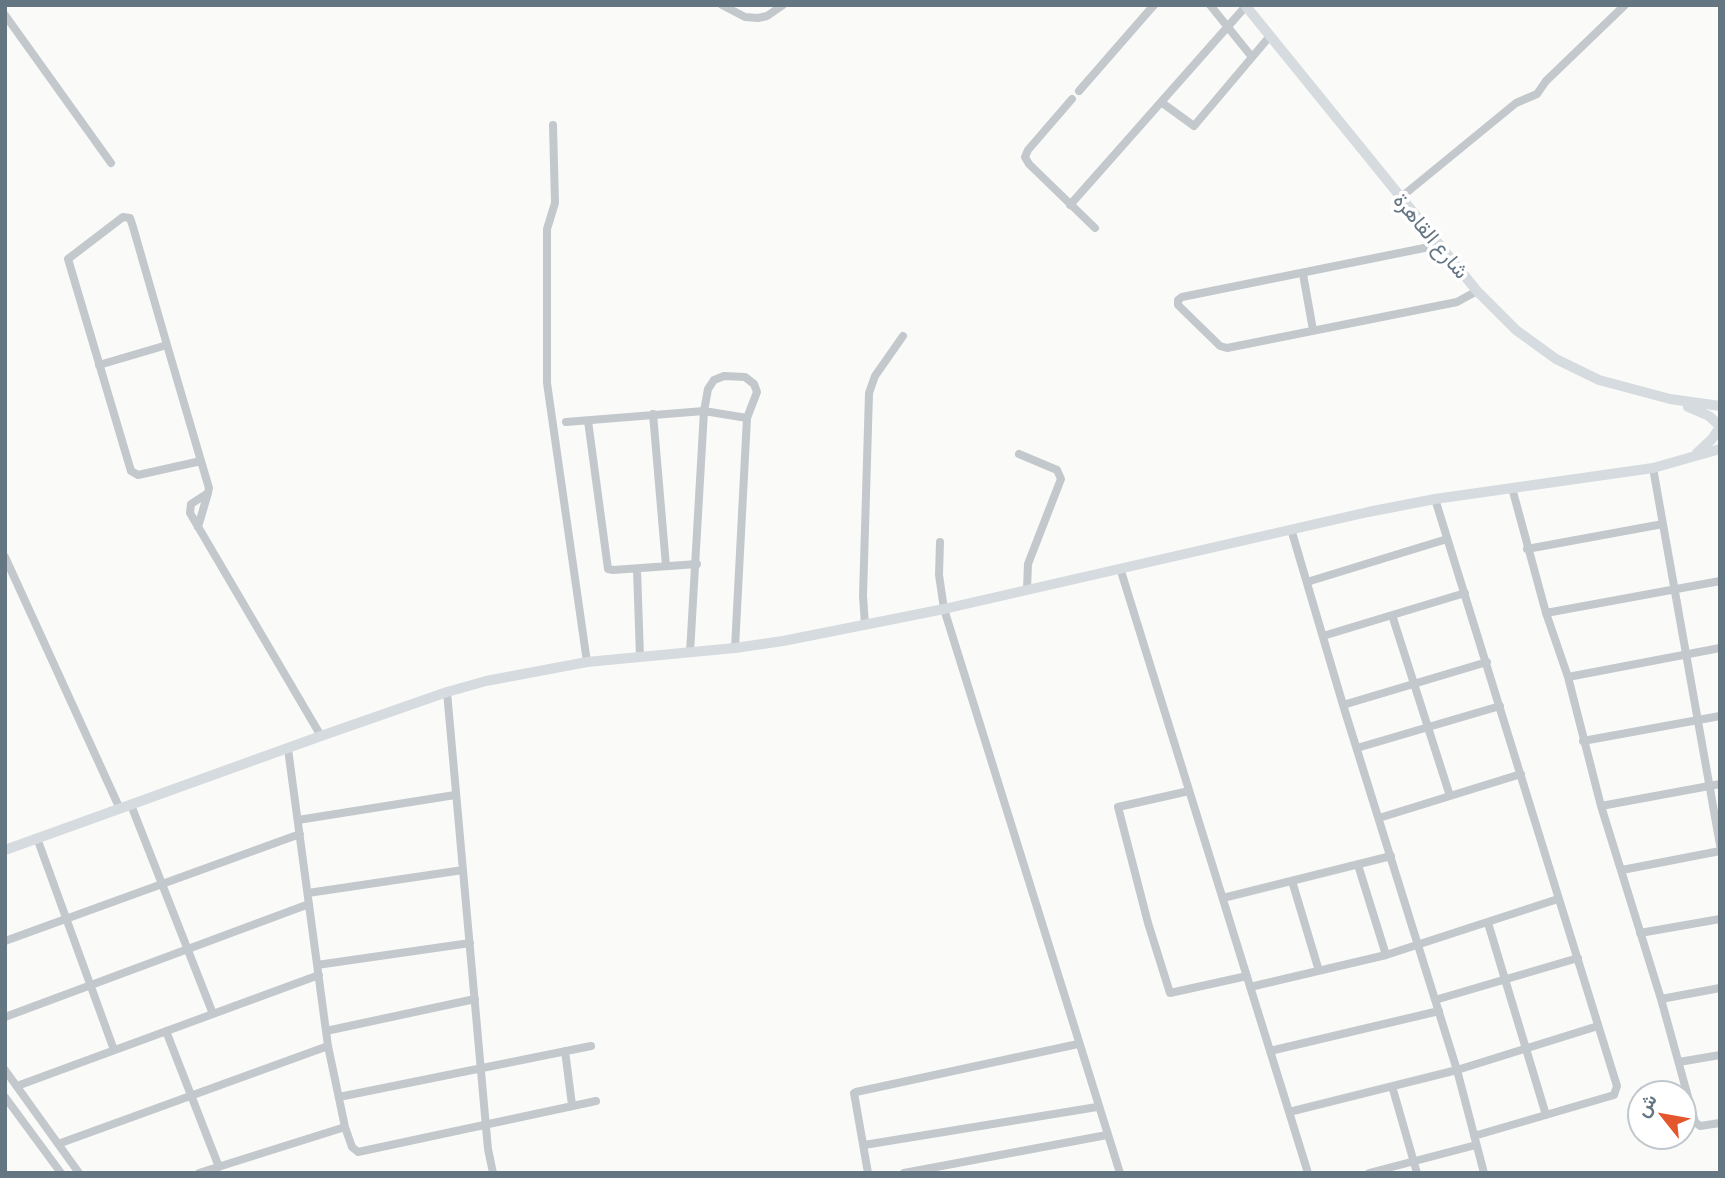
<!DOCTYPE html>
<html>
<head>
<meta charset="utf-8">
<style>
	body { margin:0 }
	#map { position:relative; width:1725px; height:1178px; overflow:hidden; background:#fafaf8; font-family:Commissioner,Vazirmatn,sans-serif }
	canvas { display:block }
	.frame { position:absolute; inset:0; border:7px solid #657683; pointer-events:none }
	.north { position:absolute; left:1627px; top:1080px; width:70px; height:70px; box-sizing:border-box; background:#fff; border:2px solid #c1c8cd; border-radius:50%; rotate:301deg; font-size:19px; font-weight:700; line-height:28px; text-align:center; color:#657683 }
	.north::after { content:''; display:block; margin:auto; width:24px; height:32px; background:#e4572e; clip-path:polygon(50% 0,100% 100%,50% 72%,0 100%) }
</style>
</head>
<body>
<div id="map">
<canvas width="1725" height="1178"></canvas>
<div class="frame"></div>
<div class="north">ش</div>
</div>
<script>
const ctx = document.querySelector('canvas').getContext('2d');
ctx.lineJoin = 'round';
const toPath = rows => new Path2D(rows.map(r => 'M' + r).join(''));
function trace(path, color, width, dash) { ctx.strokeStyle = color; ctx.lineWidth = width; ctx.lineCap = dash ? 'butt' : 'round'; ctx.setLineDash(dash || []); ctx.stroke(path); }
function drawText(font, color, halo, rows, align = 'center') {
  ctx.font = font + ' Commissioner,Vazirmatn,sans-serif'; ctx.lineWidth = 7; ctx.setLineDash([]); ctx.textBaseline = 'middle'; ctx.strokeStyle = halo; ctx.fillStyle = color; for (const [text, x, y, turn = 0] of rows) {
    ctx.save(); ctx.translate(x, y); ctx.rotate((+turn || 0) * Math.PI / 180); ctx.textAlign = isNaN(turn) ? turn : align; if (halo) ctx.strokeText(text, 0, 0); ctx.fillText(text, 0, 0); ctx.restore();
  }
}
const minor = toPath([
	[722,5,745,17,758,18,767,16,783,5],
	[1210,5,1252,57],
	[5,15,111,163],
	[1079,91,1154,5],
	[1072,99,1028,150,1025,157,1029,164,1095,228],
	[1161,102,1194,126,1270,36],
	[553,125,555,203,547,229,547,383,587,662],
	[1400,198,1516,103,1537,94,1546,81,1625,5],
	[1070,205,1246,6],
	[1439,245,1182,297,1178,300,1178,305,1220,346,1227,348,1457,302,1477,291],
	[1303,274,1313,330],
	[99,365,167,345],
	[653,414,666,566],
	[588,421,608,569,613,570,697,564],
	[566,422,704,411,747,418],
	[1019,454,1057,470,1061,479,1028,564,1027,589],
	[201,461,138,475,131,471,68,259,123,217,130,218,133,227,167,345,201,461,209,488,208,493,191,504,190,513,321,736],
	[1653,468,1720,845],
	[1512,488,1546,613,1568,677,1601,806,1661,999,1695,1122,1700,1126,1720,1123],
	[1435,499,1617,1086,1614,1095,1474,1136],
	[198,527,208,493],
	[1291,529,1343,705,1457,1070,1484,1173],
	[940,542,939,575,944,609,1120,1173],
	[1527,549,1663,524],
	[5,557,120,809],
	[1120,568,1308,1173],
	[637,569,640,657],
	[1307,582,1447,539],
	[1546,613,1720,581],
	[1392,615,1450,796],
	[865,625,863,596,869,393,875,376,903,336],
	[1323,636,1465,593],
	[690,653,704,411,708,389,714,380,724,376,745,377,754,384,757,392,747,418,735,648],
	[1568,677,1720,648],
	[447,692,488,1149,493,1173],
	[1343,705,1487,662],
	[1583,741,1720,716],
	[1357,748,1500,706],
	[1189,791,1118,807,1148,923,1170,993,1247,976],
	[131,805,213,1014],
	[1601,806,1720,784],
	[1379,818,1521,774],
	[298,820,455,795],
	[37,838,114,1050],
	[1358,865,1386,955],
	[1622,870,1720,851],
	[1292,881,1319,971],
	[308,893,463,870],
	[1223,898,1391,856],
	[1488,923,1546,1115],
	[1640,933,1720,919],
	[5,941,300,834],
	[317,965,470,943],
	[1250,987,1386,955,1558,899],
	[1661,999,1720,988],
	[1435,1000,1578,958],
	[5,1017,309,904],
	[166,1031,219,1167],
	[326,1031,475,999],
	[565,1051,572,1105],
	[1270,1051,1439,1011],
	[1679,1062,1720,1055],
	[5,1070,79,1173],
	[17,1086,319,975],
	[1392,1086,1417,1173],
	[5,1097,61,1173],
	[339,1097,591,1046],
	[1289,1112,1457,1070,1598,1026],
	[345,1127,352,1147,358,1152,596,1101],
	[58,1144,328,1046],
	[864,1145,1097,1107],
	[199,1173,345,1127,328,1046,288,749],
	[868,1173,854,1093,856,1092,1078,1044],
	[904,1173,1107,1135],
	[1369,1173,1476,1145]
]);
const major = toPath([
	[1245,5,1477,291,1516,330,1556,359,1599,380,1670,399,1720,406],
	[1688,407,1709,416,1720,426],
	[1697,453,1712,439,1720,427],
	[5,850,321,736,447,692,486,681,587,662,735,648,783,641,944,609,1368,512,1435,499,1653,468,1720,449]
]);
const streetNames = [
	["شارع القاهرة",1431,236,50]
];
trace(minor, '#c3c8cc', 8);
trace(major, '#d6dbdf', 10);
drawText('21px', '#657683', '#fff', streetNames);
</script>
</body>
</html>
